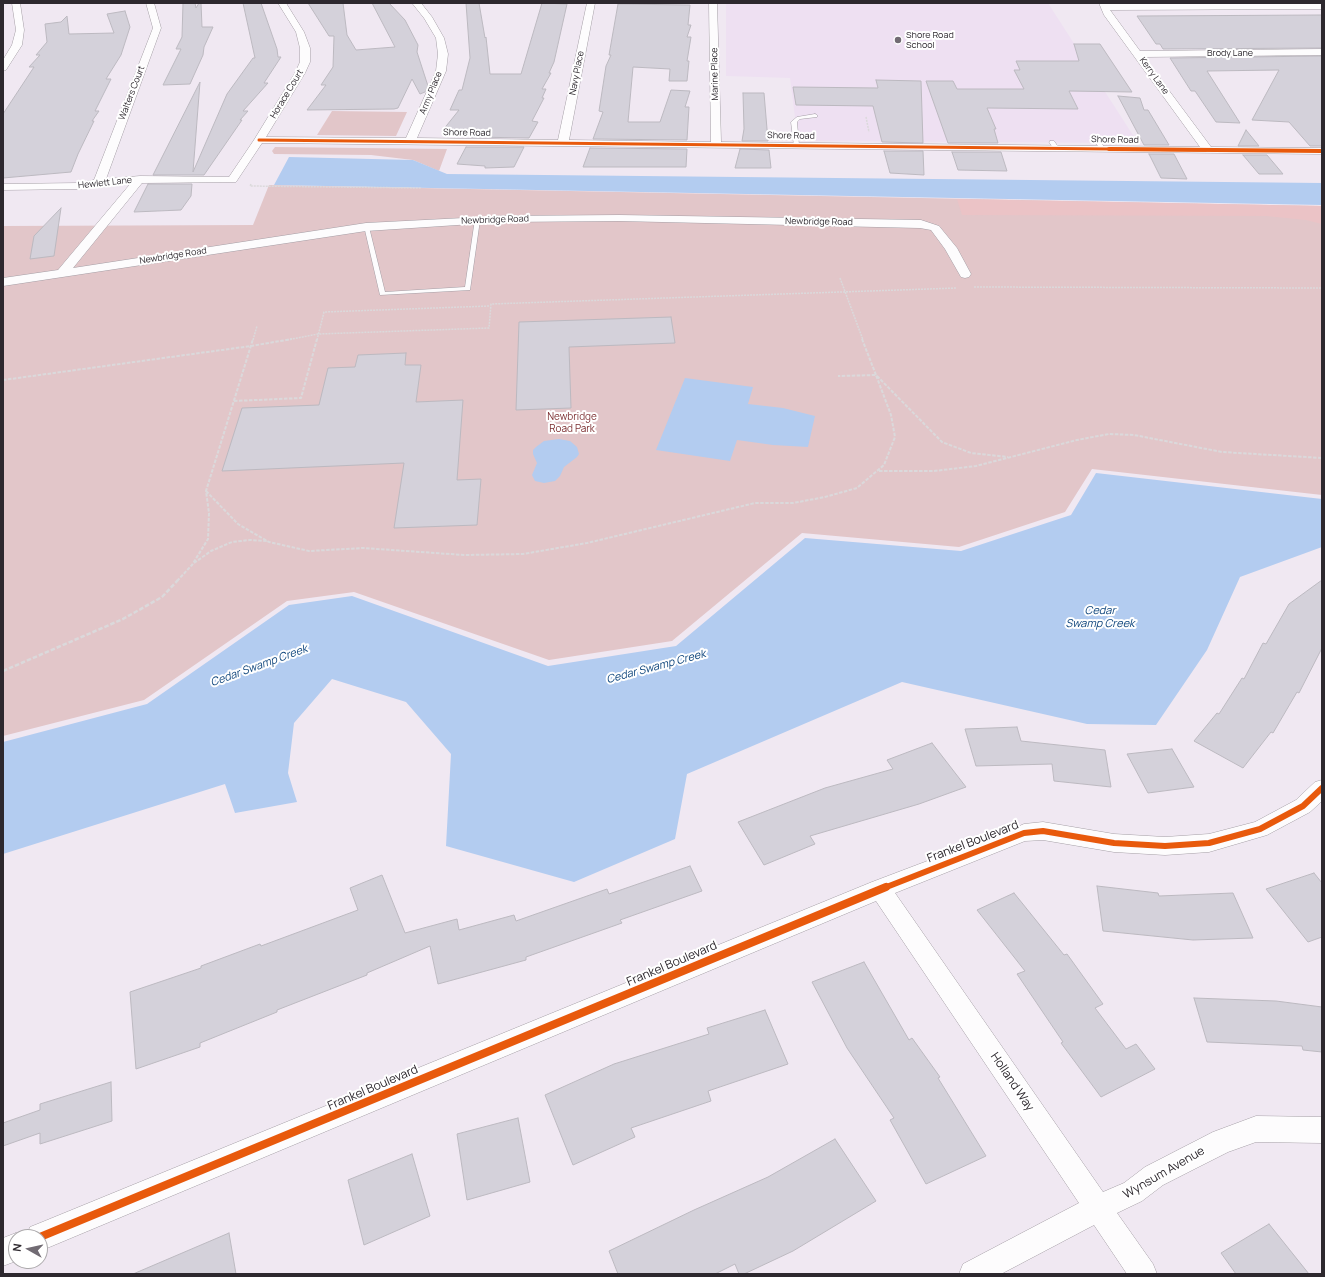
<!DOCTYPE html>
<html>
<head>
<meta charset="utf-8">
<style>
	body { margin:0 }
	#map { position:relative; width:1325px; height:1277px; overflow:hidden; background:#f0e8f2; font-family:Manrope,sans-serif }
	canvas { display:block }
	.frame { position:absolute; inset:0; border:4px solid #2d282e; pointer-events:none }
	.north { position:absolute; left:8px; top:1229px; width:40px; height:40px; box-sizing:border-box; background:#fff; border:1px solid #aba9ab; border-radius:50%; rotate:278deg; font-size:11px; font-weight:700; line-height:16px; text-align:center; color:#2d282e }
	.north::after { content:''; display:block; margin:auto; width:14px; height:18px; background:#716b73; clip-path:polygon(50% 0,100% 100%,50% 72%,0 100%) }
</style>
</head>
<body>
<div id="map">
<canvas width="1325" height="1277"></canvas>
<div class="frame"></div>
<div class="north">N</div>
</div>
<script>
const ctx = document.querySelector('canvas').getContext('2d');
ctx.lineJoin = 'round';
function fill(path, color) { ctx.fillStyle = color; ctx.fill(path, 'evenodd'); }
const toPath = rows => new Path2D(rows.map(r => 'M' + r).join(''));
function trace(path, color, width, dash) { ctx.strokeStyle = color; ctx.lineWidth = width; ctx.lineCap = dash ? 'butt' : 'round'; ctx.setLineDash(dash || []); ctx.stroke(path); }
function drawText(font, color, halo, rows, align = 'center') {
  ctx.font = font + ' Manrope,sans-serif'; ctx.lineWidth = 4; ctx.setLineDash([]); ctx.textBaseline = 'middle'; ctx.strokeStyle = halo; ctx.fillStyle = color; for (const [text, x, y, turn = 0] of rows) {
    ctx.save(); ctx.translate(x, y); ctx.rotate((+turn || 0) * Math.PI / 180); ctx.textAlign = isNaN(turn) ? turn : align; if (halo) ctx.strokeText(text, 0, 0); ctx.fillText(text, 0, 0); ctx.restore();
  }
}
const built = toPath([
	[726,3,1048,3,1138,143,798,141,790,78,726,76]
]);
const green = toPath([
	[332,111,407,112,396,136,317,135],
	[275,147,447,149,439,171,413,160,371,155,274,154,272,151],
	[269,185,1322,206,1322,495,1092,469,1065,512,959,547,802,533,672,641,549,660,354,592,287,601,144,700,3,736,3,226,253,225]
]);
const forest = toPath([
	[957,199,1322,206,1322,224,1306,220,1266,216,962,215]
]);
const water = toPath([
	[289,157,413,160,447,174,1322,183,1322,205,274,185],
	[685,378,753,387,748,404,783,408,815,416,808,447,773,445,737,440,730,461,656,450],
	[559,439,570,441,577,447,579,454,577,457,564,467,560,476,555,481,544,483,535,481,532,475,537,463,533,454,533,450,536,447,544,441],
	[1096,473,1322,499,1322,547,1240,577,1207,650,1156,725,1087,724,902,682,687,774,675,839,574,882,446,846,451,754,406,702,332,679,294,723,288,773,297,802,235,813,225,784,3,854,3,742,147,704,289,605,352,596,548,666,676,646,805,538,961,551,1071,515]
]);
const building = toPath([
	[183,3,195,3,196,8,199,3,201,3,202,27,213,27,204,47,203,55,190,84,163,85,181,49,176,49,182,37,183,3],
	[243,3,261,3,277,49,278,57,281,57,264,83,268,83,243,111,248,111,240,120,242,120,204,175,153,175,200,82,193,172,227,94,253,58,255,58,243,3],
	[308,3,343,3,347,35,356,50,395,47,372,3,389,3,405,20,418,45,417,52,428,86,425,92,420,94,412,79,398,108,394,109,307,110,326,85,321,85,333,67,334,36,329,36,308,3],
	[466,3,479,3,485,38,486,37,490,74,521,74,542,3,567,4,554,62,549,73,551,73,542,89,546,89,542,98,544,98,532,121,538,122,529,138,471,137,474,132,443,130,459,110,450,110,459,90,462,90,470,58,466,3],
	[618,4,690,5,688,25,691,25,687,37,691,37,687,61,689,61,687,81,669,81,670,69,633,67,628,122,660,122,671,90,690,91,685,107,689,107,687,140,593,139,603,112,599,111,606,66,611,55,609,55,618,4],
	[125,11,130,27,121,55,106,79,111,79,95,111,99,111,92,121,94,121,78,154,71,172,3,178,3,114,34,67,29,67,40,55,36,55,47,42,45,24,61,22,67,16,69,34,114,33,107,14,125,11],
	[1322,15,1322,48,1163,49,1160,44,1156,44,1137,16,1322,15],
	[1074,44,1100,44,1132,92,1069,91,1078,109,987,108,996,129,994,129,998,143,948,143,926,81,953,81,957,89,1024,89,1014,70,1020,70,1016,61,1079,61,1074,44],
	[1322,56,1322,146,1310,146,1289,122,1252,120,1279,70,1207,71,1240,123,1216,122,1195,91,1191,91,1170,58,1322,56],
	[876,80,921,81,923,143,882,142,873,106,796,105,793,87,878,88,876,80],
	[743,93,764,93,768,141,742,141,744,129,743,93],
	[1118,96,1140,98,1144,110,1148,110,1169,145,1144,145,1118,96],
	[1246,130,1259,146,1238,146,1246,130],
	[466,147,524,147,514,167,485,168,485,166,457,164,466,147],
	[590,148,687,149,686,167,583,167,590,148],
	[740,149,769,150,771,168,735,168,740,149],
	[884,151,923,151,924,175,890,173,884,151],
	[952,152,1001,152,1007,171,958,170,952,152],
	[1149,154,1174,154,1187,179,1161,178,1149,154],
	[1243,155,1267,155,1283,174,1259,174,1243,155],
	[148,184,192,184,191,196,181,210,134,212,148,184],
	[61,208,54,256,30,259,34,236,61,208],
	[671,317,675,343,569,347,571,408,516,410,519,322,671,317],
	[406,353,405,365,421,365,416,402,463,400,457,480,481,479,477,525,394,528,404,463,222,471,242,408,319,405,328,368,355,367,358,355,406,353],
	[1322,580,1322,648,1299,693,1297,692,1273,733,1271,732,1243,768,1194,741,1217,713,1219,714,1242,678,1244,679,1263,643,1266,644,1289,604,1322,580],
	[1017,727,1021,741,1105,750,1111,787,1054,781,1052,764,976,766,965,729,1017,727],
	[932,743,966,787,919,804,810,836,815,844,764,865,738,822,825,788,893,769,887,760,932,743],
	[1172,749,1194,787,1148,793,1127,754,1172,749],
	[690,866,702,891,620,920,622,923,526,957,526,960,438,984,430,946,367,973,367,975,277,1010,277,1012,200,1043,200,1047,136,1069,130,992,201,968,201,966,260,944,261,946,358,910,350,888,382,875,405,933,457,919,459,930,514,915,516,921,607,889,609,894,690,866],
	[1314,873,1322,883,1322,937,1308,942,1266,889,1314,873],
	[1097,886,1158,893,1159,896,1233,893,1253,938,1193,940,1103,931,1097,886],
	[1014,893,1064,955,1067,954,1103,1004,1095,1008,1126,1049,1136,1044,1155,1069,1101,1097,1061,1043,1063,1042,1017,974,1025,971,977,910,1014,893],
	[864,962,909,1040,912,1038,940,1077,938,1078,986,1156,926,1184,890,1120,894,1118,847,1048,812,982,864,962],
	[1194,998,1276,1001,1322,1007,1322,1052,1303,1050,1302,1046,1207,1042,1194,998],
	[765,1010,788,1064,708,1091,711,1101,631,1128,635,1137,573,1165,545,1095,614,1064,709,1034,707,1028,765,1010],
	[111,1082,112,1121,40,1144,40,1133,3,1146,3,1123,40,1110,40,1104,111,1082],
	[518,1118,530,1182,467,1200,457,1134,518,1118],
	[835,1139,876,1201,793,1251,744,1274,739,1274,735,1264,715,1274,618,1274,609,1251,694,1210,768,1177,835,1139],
	[412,1154,430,1216,364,1245,348,1180,412,1154],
	[1269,1224,1309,1274,1236,1274,1221,1253,1269,1224],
	[229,1233,236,1274,133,1274,229,1233]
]);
const pathFar2 = toPath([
	[866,117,869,132],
	[251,184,250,186,421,188],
	[840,278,863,340],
	[974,287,1322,288],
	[253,340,257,326],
	[287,340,318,334,489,328,491,304,957,288],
	[317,340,324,312,490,306]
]);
const pathFar1 = toPath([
	[862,339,876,375,942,442,971,453,1008,457],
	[3,380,251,346,292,339],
	[234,401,301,398,317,339],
	[879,471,934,471,976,466,1077,440,1109,434,1134,435,1222,452,1322,458],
	[206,491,238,524,269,542,309,551,363,548,464,555,523,554,587,543,755,503,793,503,825,497,857,488,884,465,895,437,891,415,876,375,838,376],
	[194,563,211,551,232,542,250,540,267,541],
	[177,581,192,565,208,539,209,513,206,491,253,339]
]);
const path = toPath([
	[3,671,123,619,162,597,178,580]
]);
const service = toPath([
	[815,114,817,115,817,117,800,119,797,122,799,145,794,146,791,122,797,117,815,114],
	[1050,141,1054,141,1059,148,1058,149,1054,149,1049,142,1050,141],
	[1096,141,1100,141,1105,148,1104,149,1100,149,1095,142,1096,141],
	[475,219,480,220,470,290,380,295,364,226,369,227,385,292,465,287,475,219]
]);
const minor = toPath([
	[12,3,20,3,24,30,22,45,6,70,3,71,3,60,12,45,16,30,12,3],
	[146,3,154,3,161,28,106,179,140,176,229,177,254,140,295,73,300,62,300,48,296,32,278,3,286,3,304,32,310,48,310,62,305,73,266,137,406,138,436,71,438,54,436,38,424,18,412,3,421,3,432,17,444,38,448,54,446,71,417,138,558,140,587,3,595,3,569,140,711,142,709,3,717,3,721,142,1200,147,1104,15,1099,3,1107,3,1108,4,1322,3,1322,9,1110,10,1140,51,1322,49,1322,55,1144,57,1211,147,1322,148,1322,154,262,143,236,182,142,183,73,268,366,223,503,216,619,215,921,220,939,226,957,248,971,274,969,277,965,278,961,277,945,249,931,230,920,228,619,221,503,222,366,231,3,286,3,278,58,270,131,183,120,183,79,189,3,190,3,184,79,183,94,180,153,28,146,3],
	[1322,780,1322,801,1310,812,1267,835,1209,852,1165,855,1114,852,1043,840,1025,841,895,893,1103,1192,1124,1183,1145,1167,1213,1132,1256,1116,1322,1117,1322,1143,1256,1142,1228,1152,1163,1185,1142,1201,1117,1213,1153,1264,1157,1274,1127,1274,1094,1225,1001,1274,959,1274,963,1264,1079,1203,876,901,40,1251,40,1237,26,1237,30,1227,40,1223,872,882,1017,827,1024,824,1043,822,1114,834,1165,837,1209,834,1255,822,1296,800,1315,782,1322,780],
	[16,1233,25,1237,16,1237,16,1261,3,1266,3,1238,16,1233]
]);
const cyclewayFar3 = toPath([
	[259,140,1206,150]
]);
const cyclewayFar2 = toPath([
	[1109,149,1322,151]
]);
const cyclewayFar1 = toPath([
	[884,888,1024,833,1043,831,1114,843,1165,846,1209,843,1260,829,1303,806,1322,788]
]);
const cycleway = toPath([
	[40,1237,886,887]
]);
const markers = [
	[898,40,4,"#716b73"]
];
const farPoinames = [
	["Shore Road",906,35],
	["School",906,45]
];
const farStreetnames = [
	["Brody Lane",1230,53],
	["Navy Place",577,73,-79],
	["Marine Place",715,74,-91],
	["Kerry Lane",1154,76,54],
	["Walters Court",132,93,-69],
	["Army Place",431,93,-68],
	["Horace Court",287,94,-59],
	["Shore Road",467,133,1],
	["Shore Road",791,136,1],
	["Shore Road",1115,140,1],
	["Hewlett Lane",105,183,-6],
	["Newbridge Road",495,220,-2],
	["Newbridge Road",819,222,1],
	["Newbridge Road",173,256,-9]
];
const parkNames = [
	["Newbridge",572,417],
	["Road Park",572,429]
];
const waterNames = [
	["Cedar",1100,611],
	["Swamp Creek",1100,624],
	["Cedar Swamp Creek",259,666,-20],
	["Cedar Swamp Creek",656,667,-15]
];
const nearStreetnames = [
	["Frankel Boulevard",973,842,-21],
	["Frankel Boulevard",672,964,-23],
	["Holland Way",1012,1082,56],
	["Frankel Boulevard",373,1088,-23],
	["Wynsum Avenue",1164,1173,-30]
];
fill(built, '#eee0f2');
fill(green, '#e2c6c9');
fill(forest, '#ebc3c6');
fill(water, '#b3ccf0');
fill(building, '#d4d1da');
trace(building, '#bcb9c0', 1);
trace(service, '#a59fa6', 1);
trace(minor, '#a59fa6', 1);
trace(pathFar2, '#dbd9db', 1.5, [2, 1]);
trace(pathFar1, '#dbd9db', 2, [3.5, 1.5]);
trace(path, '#dbd9db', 2.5, [4.5, 2]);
fill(service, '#fdfcfd');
fill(minor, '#fdfcfd');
trace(cyclewayFar3, '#e8590c', 3);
trace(cyclewayFar2, '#e8590c', 4);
trace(cyclewayFar1, '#e8590c', 6);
trace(cycleway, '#e8590c', 8);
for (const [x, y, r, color] of markers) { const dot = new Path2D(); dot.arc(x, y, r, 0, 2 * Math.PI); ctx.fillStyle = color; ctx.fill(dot); trace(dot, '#fff', 1.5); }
drawText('9px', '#2d282e', '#fff', farPoinames, 'left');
drawText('9px', '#2d282e', '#fff', farStreetnames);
drawText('10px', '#7b2d2f', '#fff', parkNames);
drawText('italic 11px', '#0e457c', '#fff', waterNames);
drawText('12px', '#2d282e', '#fff', nearStreetnames);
</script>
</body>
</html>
